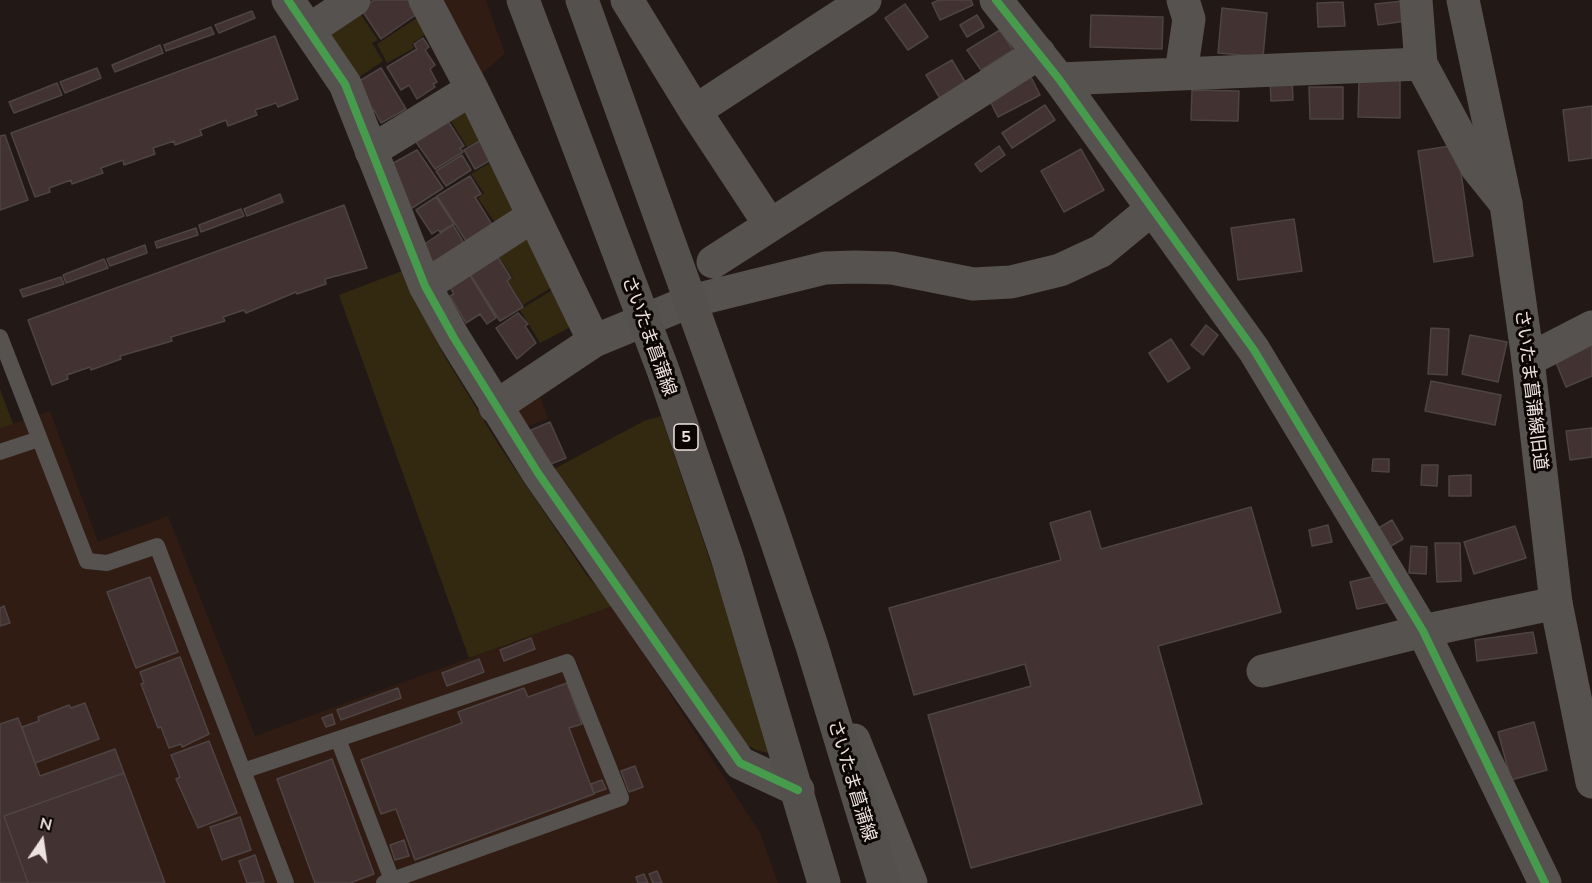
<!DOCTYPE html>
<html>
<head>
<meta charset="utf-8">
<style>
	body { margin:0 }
	#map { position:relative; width:1592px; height:883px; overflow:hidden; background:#221916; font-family:Mulish,sans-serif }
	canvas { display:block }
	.north { position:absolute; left:12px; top:811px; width:60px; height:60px; -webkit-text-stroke:4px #0b0503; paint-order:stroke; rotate:13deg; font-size:16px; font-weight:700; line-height:24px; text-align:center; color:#eee2de }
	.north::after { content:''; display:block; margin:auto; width:21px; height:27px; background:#eee2de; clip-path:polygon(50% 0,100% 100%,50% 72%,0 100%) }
</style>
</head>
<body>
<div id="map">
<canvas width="1592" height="883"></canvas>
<div class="north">N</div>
</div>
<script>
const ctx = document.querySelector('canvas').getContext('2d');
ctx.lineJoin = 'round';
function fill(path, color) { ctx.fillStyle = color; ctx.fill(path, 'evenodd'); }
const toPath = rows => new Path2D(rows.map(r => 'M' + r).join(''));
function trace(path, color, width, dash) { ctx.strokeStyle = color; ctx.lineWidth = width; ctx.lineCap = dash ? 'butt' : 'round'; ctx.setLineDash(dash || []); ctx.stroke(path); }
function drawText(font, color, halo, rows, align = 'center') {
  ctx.font = font + ' Mulish,"Noto Sans JP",sans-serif'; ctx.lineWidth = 6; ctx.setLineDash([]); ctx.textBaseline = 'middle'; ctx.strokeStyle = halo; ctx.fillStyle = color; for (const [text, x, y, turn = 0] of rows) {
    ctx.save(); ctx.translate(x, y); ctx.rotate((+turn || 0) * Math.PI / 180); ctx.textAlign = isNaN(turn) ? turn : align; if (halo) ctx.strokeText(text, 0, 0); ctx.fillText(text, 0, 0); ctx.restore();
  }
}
const built = toPath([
	[435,0,486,0,505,54,481,74],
	[538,390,548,419,524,427,514,404],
	[50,411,98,542,168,516,255,736,613,606,760,833,778,883,0,883,0,428]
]);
const green = toPath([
	[357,9,378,40,372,43,383,61,352,82,326,41,329,30],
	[423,14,431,30,412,44,414,48,387,63,377,44],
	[462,108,485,137,467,147,448,116],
	[497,159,519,204,498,227,478,198,484,193,471,174],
	[526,234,557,284,523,305,508,281,513,278,497,254],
	[402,271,442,352,500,447,586,574,613,606,469,658,339,295],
	[557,287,576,324,540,343,520,310],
	[0,389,13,424,0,428],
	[661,416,776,755,756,750,735,738,552,470,644,421]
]);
const building = toPath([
	[374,0,408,0,417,14,381,39,361,9,374,0],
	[939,0,971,0,973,5,940,20,932,3,939,0],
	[1403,1,1406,21,1378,25,1375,4,1403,1],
	[1343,2,1345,26,1318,27,1317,3,1343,2],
	[905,4,928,37,908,50,885,18,905,4],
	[1222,8,1267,13,1263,57,1218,53,1222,8],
	[252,11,255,18,219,33,215,25,252,11],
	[977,15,984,27,967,37,960,25,977,15],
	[1091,15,1163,17,1162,49,1090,47,1091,15],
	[211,27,214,34,166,51,164,45,211,27],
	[1000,30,1013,50,981,70,967,50,1000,30],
	[275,36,298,99,278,107,276,103,255,110,257,115,228,126,226,120,200,130,202,135,175,145,174,141,153,148,155,154,124,165,123,160,101,168,103,173,72,184,71,180,49,188,50,192,35,197,11,133,275,36],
	[423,38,429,47,425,50,435,65,430,69,437,82,433,84,435,87,417,99,409,85,401,90,387,67,417,49,414,44,423,38],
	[160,45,163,53,115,72,112,65,160,45],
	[952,60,970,90,944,105,926,75,952,60],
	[97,68,101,78,65,93,60,82,97,68],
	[381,68,406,109,381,123,374,110,367,114,351,86,381,68],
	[1031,77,1040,95,998,117,989,99,1031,77],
	[1292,77,1293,100,1271,101,1270,78,1292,77],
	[1359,80,1400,80,1400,118,1358,117,1359,80],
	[57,83,62,95,14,113,9,102,57,83],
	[1309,87,1343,87,1343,119,1310,119,1309,87],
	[1192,90,1239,91,1238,121,1191,120,1192,90],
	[1045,105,1055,120,1012,148,1002,133,1045,105],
	[1592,106,1592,158,1569,161,1563,110,1592,106],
	[446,118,464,146,460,148,463,152,435,169,414,139,446,118],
	[5,135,28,200,0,210,0,136,5,135],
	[483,139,494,158,475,169,464,150,483,139],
	[1457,145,1473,256,1434,262,1418,151,1457,145],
	[999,146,1005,155,981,172,975,164,999,146],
	[1081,149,1104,190,1064,212,1041,171,1081,149],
	[417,150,443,188,409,210,386,167,417,150],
	[462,155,471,170,446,186,436,171,462,155],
	[470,176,481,194,475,197,494,228,468,244,437,196,470,176],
	[280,194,283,202,247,216,244,209,280,194],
	[436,197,454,224,440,232,438,230,432,234,416,210,436,197],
	[344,205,367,268,325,279,326,284,297,294,296,292,246,313,244,310,223,317,225,321,171,337,172,341,120,356,121,359,91,370,90,367,67,375,68,379,52,385,28,320,344,205],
	[241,209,244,216,201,232,199,225,241,209],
	[1294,219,1302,271,1238,280,1231,228,1294,219],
	[453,225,464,243,434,268,420,247,453,225],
	[196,228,198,235,157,248,155,242,196,228],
	[145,245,147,253,110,266,107,259,145,245],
	[496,254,511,278,507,281,523,307,500,321,468,271,496,254],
	[104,259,108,268,66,283,63,275,104,259],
	[468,272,496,318,487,324,480,314,466,323,450,296,454,294,448,284,468,272],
	[61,277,64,284,23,297,20,290,61,277],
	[518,313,528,324,525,326,536,343,517,359,496,328,518,313],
	[1206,325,1218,335,1203,355,1191,345,1206,325],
	[1431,328,1449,329,1447,375,1428,374,1431,328],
	[1470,335,1507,342,1498,382,1462,374,1470,335],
	[1171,339,1190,368,1168,382,1149,353,1171,339],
	[1592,344,1592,376,1566,387,1555,360,1592,344],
	[1431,381,1501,395,1495,425,1425,411,1431,381],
	[550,422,566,458,546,466,531,430,550,422],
	[1592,428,1592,457,1570,460,1566,431,1592,428],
	[1373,459,1389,459,1389,472,1372,471,1373,459],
	[1422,465,1438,465,1437,486,1421,485,1422,465],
	[1471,475,1471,496,1449,496,1449,476,1471,475],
	[1251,507,1281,612,1158,646,1202,804,971,868,928,715,1031,686,1025,664,914,695,889,608,1061,560,1050,523,1090,511,1101,549,1251,507],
	[1392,520,1403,539,1386,549,1375,530,1392,520],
	[1328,525,1332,542,1312,546,1309,530,1328,525],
	[1515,526,1526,558,1474,574,1464,542,1515,526],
	[1435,543,1460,543,1461,581,1437,582,1435,543],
	[1411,546,1427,547,1426,574,1409,573,1411,546],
	[1388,573,1394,601,1357,609,1350,582,1388,573],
	[150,577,178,652,136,668,107,592,150,577],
	[4,606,10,623,0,626,0,608,4,606],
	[1533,632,1537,653,1477,661,1475,640,1533,632],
	[531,638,535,649,504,661,500,650,531,638],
	[180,657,209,734,182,747,181,744,169,748,161,727,158,728,141,684,144,683,140,672,180,657],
	[479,659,484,672,447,686,442,673,479,659],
	[567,683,582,724,569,728,594,794,415,860,396,809,381,814,361,760,462,723,458,712,524,688,528,697,567,683],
	[398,688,401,698,341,720,337,710,398,688],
	[85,703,99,739,35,763,22,727,39,721,38,717,69,705,71,708,85,703],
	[332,714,335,724,326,727,322,718,332,714],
	[18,718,40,776,115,749,124,773,4,816,28,883,0,883,0,724,18,718],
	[1534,722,1547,770,1511,780,1498,732,1534,722],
	[209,741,237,813,198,828,176,779,180,777,171,755,209,741],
	[332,759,374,874,350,883,315,883,277,779,332,759],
	[635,766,643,787,629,792,621,771,635,766],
	[124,773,165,883,28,883,4,816,124,773],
	[602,780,606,789,594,793,591,784,602,780],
	[240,817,251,850,222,860,210,827,240,817],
	[404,840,409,856,395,860,390,845,404,840],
	[255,855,264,882,247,883,239,861,255,855],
	[657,871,662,883,653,883,649,874,657,871],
	[644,874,648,883,638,883,636,877,644,874]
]);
const service = toPath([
	[0,337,87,561,107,563,157,546,286,883],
	[0,452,39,439],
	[338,739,392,880],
	[243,771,567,662,621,798,384,883]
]);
const minor = toPath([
	[288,0,345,84,425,286,454,338,538,473,740,763,798,790],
	[425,0,472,89,594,341],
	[627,0,695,111,770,225],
	[1416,0,1421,64,1477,168,1506,204],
	[309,30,354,0],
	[1181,73,1189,19,1183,0],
	[1059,79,1421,64],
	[695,111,865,0],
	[371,151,472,89],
	[713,262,1039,53],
	[425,286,533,216],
	[1528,360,1592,327],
	[495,407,594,341,691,301,825,268,854,267,892,268,973,284,1011,282,1060,270,1101,251,1152,209],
	[1423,631,1545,883],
	[1263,671,1423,631,1556,603],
	[854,740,911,883]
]);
const tertiary = toPath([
	[996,0,1059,79,1254,350,1423,631],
	[1463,0,1506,204,1528,360,1556,603,1592,782]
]);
const primary = toPath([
	[523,0,663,370,727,557,824,883],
	[582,0,770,522,812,646,884,883]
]);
const cycleway = toPath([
	[288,0,345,84,425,286,454,338,538,473,740,763,798,790],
	[996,0,1059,79,1254,350,1423,631,1545,883]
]);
const shields = [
	[686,437,24]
];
const shieldNames = [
	["5",686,437]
];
const streetNames = [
	["さいたま菖蒲線",649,336,70],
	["さいたま菖蒲線旧道",1531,390,83],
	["さいたま菖蒲線",852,781,73]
];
fill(built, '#301c13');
fill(green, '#332911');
fill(building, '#423231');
trace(building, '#4d4443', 1.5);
trace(service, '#565250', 16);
trace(minor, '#565250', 33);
trace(tertiary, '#565250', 33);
trace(primary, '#54504e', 33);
trace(cycleway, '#469c4c', 8);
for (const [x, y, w] of shields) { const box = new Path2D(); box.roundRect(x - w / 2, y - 13, w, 26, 4.5); ctx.fillStyle = '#0b0503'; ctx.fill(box); trace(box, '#eee2de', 1.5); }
drawText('bold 16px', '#eee2de', null, shieldNames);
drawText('18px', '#eee2de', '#0b0503', streetNames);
</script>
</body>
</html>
